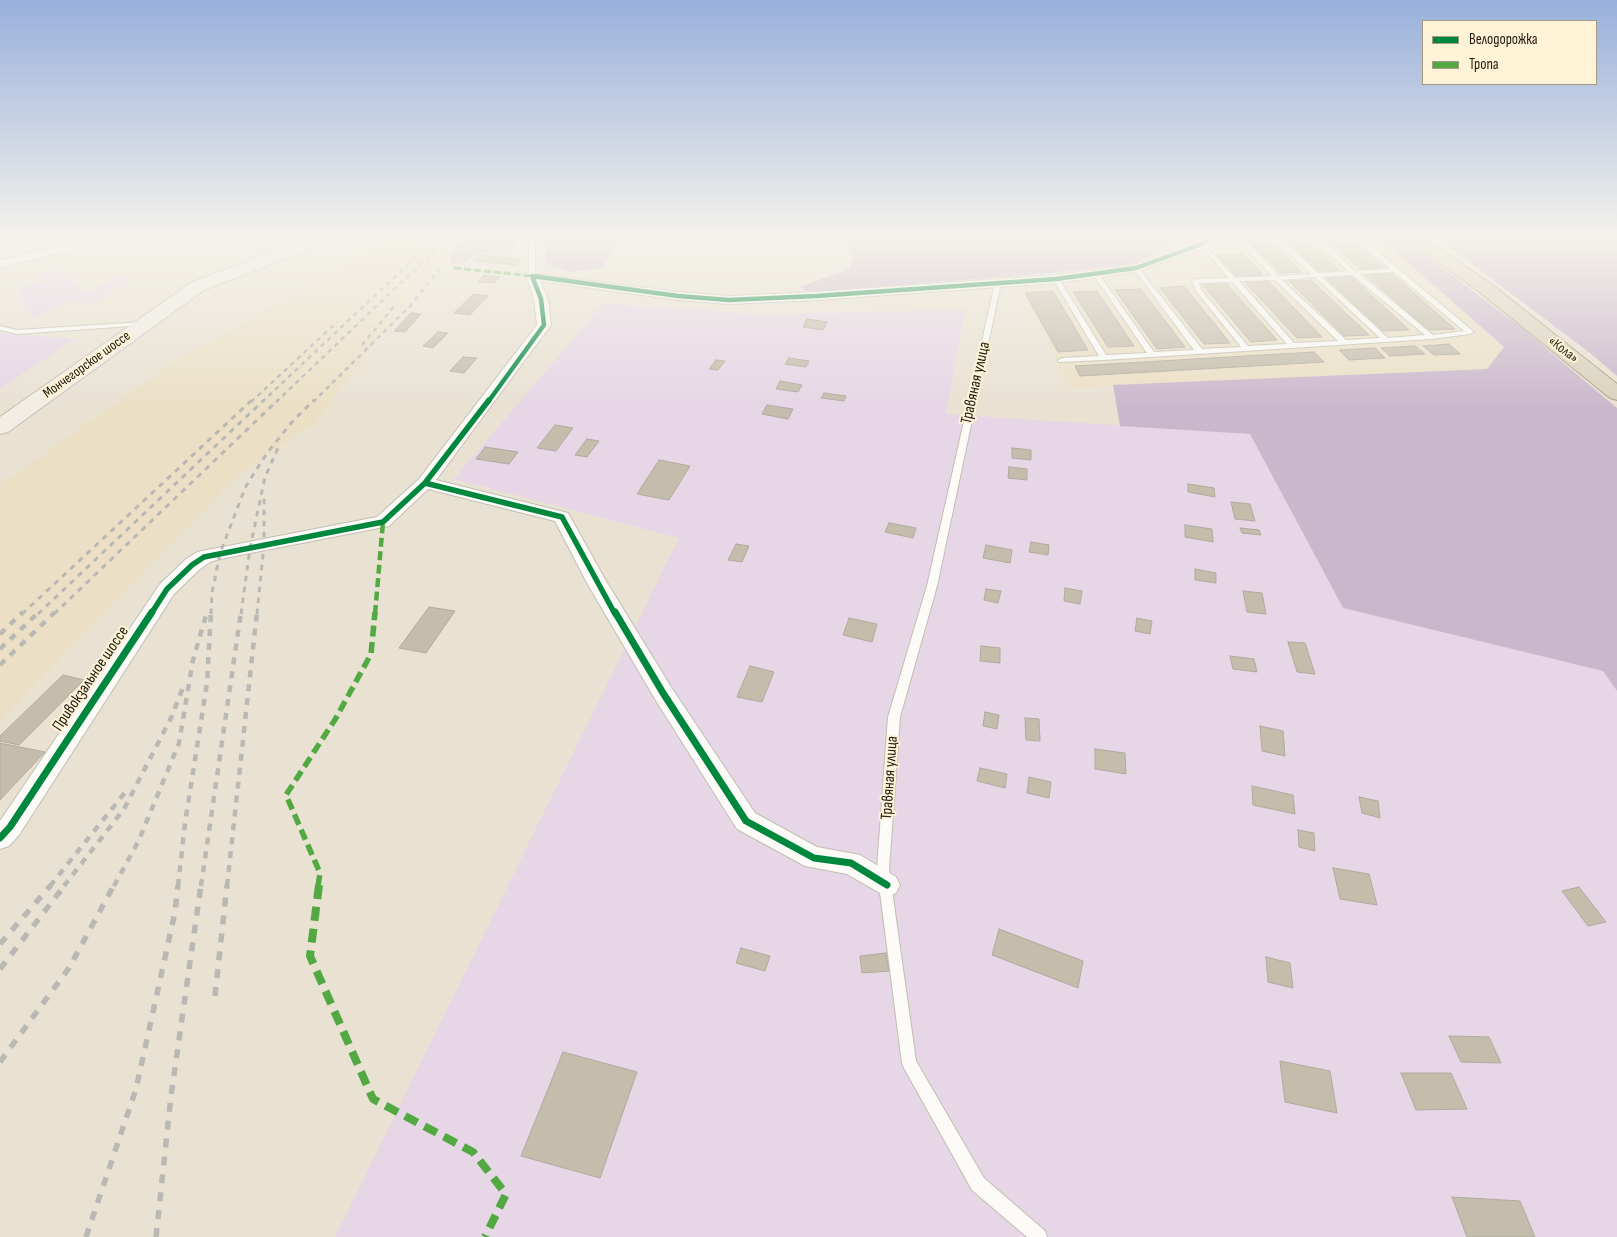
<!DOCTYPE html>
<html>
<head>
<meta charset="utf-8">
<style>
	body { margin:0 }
	#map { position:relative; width:1617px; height:1237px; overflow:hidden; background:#e9e2d3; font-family:"Sofia Sans Condensed",sans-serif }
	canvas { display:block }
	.legend { position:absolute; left:1422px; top:20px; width:175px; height:65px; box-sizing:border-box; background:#fff3d7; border:1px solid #a59c87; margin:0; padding:6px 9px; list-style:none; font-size:15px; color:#1e1a10 }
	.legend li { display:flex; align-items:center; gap:10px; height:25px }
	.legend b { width:25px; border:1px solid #a59c87 }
</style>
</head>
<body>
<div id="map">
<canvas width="1617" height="1237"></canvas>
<ul class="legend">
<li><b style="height:6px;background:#00873e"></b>Велодорожка</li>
<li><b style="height:6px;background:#52a942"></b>Тропа</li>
</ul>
</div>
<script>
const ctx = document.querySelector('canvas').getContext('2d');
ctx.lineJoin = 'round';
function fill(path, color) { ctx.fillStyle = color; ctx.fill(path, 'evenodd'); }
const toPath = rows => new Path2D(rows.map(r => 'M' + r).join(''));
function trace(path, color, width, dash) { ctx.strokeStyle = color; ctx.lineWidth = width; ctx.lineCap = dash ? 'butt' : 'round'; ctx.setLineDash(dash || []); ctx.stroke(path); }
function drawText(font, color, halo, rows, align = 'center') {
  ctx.font = font + ' "Sofia Sans Condensed",sans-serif'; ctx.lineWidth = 4; ctx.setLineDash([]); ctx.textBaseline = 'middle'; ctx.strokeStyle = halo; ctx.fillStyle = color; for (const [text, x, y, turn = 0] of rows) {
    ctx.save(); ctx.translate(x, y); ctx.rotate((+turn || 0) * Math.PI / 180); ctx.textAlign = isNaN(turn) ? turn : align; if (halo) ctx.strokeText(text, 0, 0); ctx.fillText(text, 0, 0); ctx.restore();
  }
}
const built = toPath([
	[390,236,470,236,406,302,316,422,236,477,0,721,0,485,165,368,338,269],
	[1241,236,1371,236,1391,248,1504,347,1487,369,1070,388,1020,288,1182,283]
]);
const green = toPath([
	[60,269,79,288,90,292,118,276,133,279,92,304,75,300,61,304,32,319,16,289,41,281,36,275],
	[604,303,756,314,965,310,946,414,1250,434,1343,608,1603,671,1617,691,1617,1237,335,1237,679,538,454,479],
	[0,333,74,339,0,389]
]);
const forest = toPath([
	[466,236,519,236,517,245,510,253,484,253,473,256,466,263,452,264,449,255],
	[545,236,626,236,601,268,572,272,546,264],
	[753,236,1193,236,1132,264,1052,273,810,292,799,287,850,269,854,256,844,246,825,239,775,240],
	[1371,236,1401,236,1523,329,1617,408,1617,691,1603,671,1343,608,1250,434,1120,426,1113,385,1487,369,1504,347,1391,248],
	[1435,236,1617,236,1617,376,1590,353]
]);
const building = toPath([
	[1244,236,1265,236,1302,272,1280,273,1244,236],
	[1276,236,1301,236,1339,270,1313,271,1276,236],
	[1324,236,1347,236,1384,268,1361,269,1324,236],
	[1243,254,1263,275,1236,276,1217,255,1243,254],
	[479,255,521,259,516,265,473,261,479,255],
	[1391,273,1455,329,1428,330,1366,275,1391,273],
	[484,275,500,277,494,283,478,282,484,275],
	[1351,276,1409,330,1383,331,1326,278,1351,276],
	[1311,280,1369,335,1344,336,1289,281,1311,280],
	[1268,281,1322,337,1297,338,1245,282,1268,281],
	[1225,282,1277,340,1251,342,1201,283,1225,282],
	[1184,286,1230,343,1204,344,1160,288,1184,286],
	[1141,289,1185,347,1157,349,1115,290,1141,289],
	[1053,291,1088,350,1058,352,1025,293,1053,291],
	[1097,291,1134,346,1108,347,1073,292,1097,291],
	[473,294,488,296,470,315,454,313,473,294],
	[411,313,421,314,405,332,394,331,411,313],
	[807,319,827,322,823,330,803,327,807,319],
	[438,332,448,333,433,348,423,346,438,332],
	[1449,344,1460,354,1434,355,1423,346,1449,344],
	[1415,346,1425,354,1390,356,1381,348,1415,346],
	[1375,348,1385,358,1349,360,1339,350,1375,348],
	[1314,352,1324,362,1080,376,1075,366,1314,352],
	[463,357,477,358,464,373,450,371,463,357],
	[789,358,809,361,806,367,785,364,789,358],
	[716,360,725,361,718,370,709,369,716,360],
	[780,381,802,385,798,392,776,389,780,381],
	[824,393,846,396,844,401,821,398,824,393],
	[767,405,793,409,788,419,762,414,767,405],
	[555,425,573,428,556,451,537,448,555,425],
	[587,439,599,441,587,457,575,455,587,439],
	[485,447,518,452,509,464,476,459,485,447],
	[1012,448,1031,450,1031,460,1012,458,1012,448],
	[659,460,690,466,669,500,637,494,659,460],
	[1009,467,1027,469,1027,480,1008,478,1009,467],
	[1188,484,1214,488,1215,497,1188,492,1188,484],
	[1231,502,1250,504,1255,521,1235,519,1231,502],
	[889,523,916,528,913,538,885,532,889,523],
	[1185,525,1212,529,1213,542,1185,537,1185,525],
	[1240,528,1259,530,1261,535,1242,533,1240,528],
	[1031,542,1049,545,1048,555,1029,552,1031,542],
	[736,544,749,546,742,562,728,560,736,544],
	[986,545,1012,550,1010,563,983,558,986,545],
	[1195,569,1216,573,1216,583,1195,580,1195,569],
	[1065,588,1082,591,1080,604,1064,601,1065,588],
	[986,589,1001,591,998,603,984,600,986,589],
	[1243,591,1262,593,1266,614,1247,612,1243,591],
	[429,607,455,611,426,653,399,648,429,607],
	[849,618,877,624,872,642,843,635,849,618],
	[1137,618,1152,621,1150,634,1135,631,1137,618],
	[1288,642,1305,643,1315,674,1297,672,1288,642],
	[981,646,1000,648,1000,663,980,661,981,646],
	[1230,656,1254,659,1257,672,1233,669,1230,656],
	[750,666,774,672,762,702,737,697,750,666],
	[63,675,84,680,19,745,0,741,0,736,63,675],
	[985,712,999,715,997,729,983,726,985,712],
	[1025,718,1039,719,1040,741,1026,740,1025,718],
	[1260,726,1283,731,1285,756,1262,751,1260,726],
	[0,743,45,752,0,800,0,743],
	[1095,749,1125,753,1126,774,1095,769,1095,749],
	[980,768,1007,774,1005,788,977,781,980,768],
	[1029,777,1051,782,1049,798,1027,793,1029,777],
	[1252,786,1293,795,1295,814,1253,805,1252,786],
	[1359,797,1378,801,1380,818,1362,813,1359,797],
	[1298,830,1314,833,1315,851,1299,847,1298,830],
	[1333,868,1369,874,1377,905,1340,899,1333,868],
	[1579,887,1606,922,1588,926,1562,891,1579,887],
	[999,929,1083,961,1078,988,992,955,999,929],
	[741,948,770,956,765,971,736,963,741,948],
	[886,953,889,971,862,973,860,956,886,953],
	[1266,957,1290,963,1293,988,1268,982,1266,957],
	[1449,1036,1489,1037,1501,1063,1461,1062,1449,1036],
	[563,1052,637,1072,600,1178,521,1156,563,1052],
	[1280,1061,1330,1071,1337,1113,1285,1102,1280,1061],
	[1401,1073,1451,1073,1467,1109,1416,1110,1401,1073],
	[1452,1197,1520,1201,1535,1237,1467,1237,1452,1197]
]);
const lane = toPath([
	[529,236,535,236,535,276,532,278,529,276,529,236],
	[1235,236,1242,236,1279,276,1311,274,1271,236,1278,236,1318,273,1348,271,1311,236,1318,236,1355,271,1390,269,1352,236,1359,236,1474,332,1470,334,1431,339,1104,360,1059,362,1058,360,1062,358,1099,356,1053,279,1056,277,1059,279,1106,355,1147,353,1093,274,1096,272,1098,273,1154,352,1194,350,1134,269,1133,268,1136,266,1138,267,1202,349,1241,347,1196,291,1192,281,1195,279,1229,278,1200,245,1199,244,1202,242,1235,278,1272,276,1235,236],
	[1394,272,1464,331,1433,335,1360,274,1394,272],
	[1352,275,1425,335,1388,338,1322,277,1352,275],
	[1315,277,1380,338,1346,340,1282,280,1315,277],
	[1275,280,1338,341,1294,343,1239,281,1275,280],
	[1232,282,1287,344,1248,346,1201,290,1199,283,1232,282],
	[998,281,1001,283,937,586,900,717,889,869,916,1061,984,1178,1045,1231,1047,1237,1027,1237,972,1190,904,1068,902,1063,877,869,888,717,927,586,995,283,998,281],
	[143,322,146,324,145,325,17,334,0,330,0,326,17,330,143,322]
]);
const street = toPath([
	[95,236,116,236,114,239,0,268,0,260,95,236],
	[1207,236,1222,236,1206,247,1136,272,1056,283,816,300,729,304,678,300,540,281,548,299,551,325,436,480,568,513,606,581,671,687,755,813,817,847,860,855,896,877,900,885,896,893,887,897,847,874,805,866,737,829,655,699,587,583,555,521,428,489,389,526,220,559,210,562,199,570,174,594,19,835,9,846,0,849,0,821,160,584,185,560,197,552,377,517,419,479,537,325,534,299,526,276,527,273,678,292,729,296,816,292,1056,275,1134,265,1207,236]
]);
const secondary = toPath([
	[206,236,242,236,298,242,310,238,316,239,318,243,316,247,204,290,8,432,0,434,0,417,192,282,277,250,257,249,208,240,206,236]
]);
const highway = toPath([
	[1403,236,1422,236,1494,286,1617,384,1617,400,1610,398,1482,294,1403,236]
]);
const railFar3 = toPath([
	[362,345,396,304],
	[251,402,337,322],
	[262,402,438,236],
	[276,402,450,236],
	[313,402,411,305,441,267]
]);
const railFar2 = toPath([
	[22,614,252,400],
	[38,614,264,400],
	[54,614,278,400],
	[211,614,212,593,220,553,246,486,267,453,292,422,314,400],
	[241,614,250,548,265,477,279,446],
	[257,614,264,545,264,499]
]);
const railFar1 = toPath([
	[0,634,23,612],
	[0,649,39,612],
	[0,665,55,612],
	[50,886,127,790],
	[64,886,124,809,171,718,184,685],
	[114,886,139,840,179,743,193,660,207,612],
	[178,886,185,823,207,683,211,612],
	[201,886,241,612],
	[227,886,257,612]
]);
const rail = toPath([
	[0,944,51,885],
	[0,969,65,885],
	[215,996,227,885],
	[0,1062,69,968,114,885],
	[86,1237,136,1089,175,912,178,885],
	[156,1237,171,1096,201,885]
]);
const quietFar3 = toPath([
	[454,268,532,276]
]);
const quietFar2 = toPath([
	[375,614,383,522]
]);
const quietFar1 = toPath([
	[318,886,320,873,286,795,336,718,371,654,375,612]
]);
const quiet = toPath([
	[319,885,310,956,373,1099,473,1152,506,1194,485,1237]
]);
const cyclewayFar2 = toPath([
	[488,402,544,325,541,299,532,276,678,296,729,300,816,296,1056,279,1136,268,1202,244,1216,236]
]);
const cyclewayFar1 = toPath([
	[425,483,562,517,615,614],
	[151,614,167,589,192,565,204,557,383,522,425,483,489,400]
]);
const cycleway = toPath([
	[615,612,663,693,746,821,814,858,851,863,887,885],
	[0,838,10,827,152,612]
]);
const farStreetnames = [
	["«Кола»",1563,350,38],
	["Мончегорское шоссе",87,365,-36]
];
const streetNames = [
	["Травяная улица",976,383,-77],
	["Привокзальное шоссе",91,679,-56],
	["Травяная улица",890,778,-86]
];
fill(built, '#ebe0c6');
fill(green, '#e6d6e6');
fill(forest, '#cab7cc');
fill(building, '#c4bdab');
trace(building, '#b0ab9f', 1);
trace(lane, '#c2beb1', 2);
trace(street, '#c2beb1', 2);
trace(secondary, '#c2beb1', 2);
trace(highway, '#a49b7f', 2);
fill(lane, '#fcfbf8');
fill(street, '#fcfbf8');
fill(secondary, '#f2eee6');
fill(highway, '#d9d2bd');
trace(railFar3, '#bab8b4', 2.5, [4.5, 4.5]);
trace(railFar2, '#bab8b4', 3, [5.5, 5.5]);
trace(railFar1, '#bab8b4', 4.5, [7, 7]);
trace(rail, '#bab8b4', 5.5, [9, 9]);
trace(quietFar3, '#52a942', 3, [7, 3]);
trace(quietFar2, '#52a942', 4.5, [9, 4.5]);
trace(quietFar1, '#52a942', 5.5, [11, 5.5]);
trace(quiet, '#52a942', 8, [14, 8]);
trace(cyclewayFar2, '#00873e', 4.5);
trace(cyclewayFar1, '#00873e', 5.5);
trace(cycleway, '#00873e', 7);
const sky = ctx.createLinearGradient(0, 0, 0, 409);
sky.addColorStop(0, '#98b0dc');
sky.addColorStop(0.58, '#f5f2eb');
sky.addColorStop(1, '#f5f2eb00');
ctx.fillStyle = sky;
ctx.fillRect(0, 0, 1617, 409);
drawText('14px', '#1e1a10', '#fff3d7', farStreetnames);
drawText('16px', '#1e1a10', '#fff3d7', streetNames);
</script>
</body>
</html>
